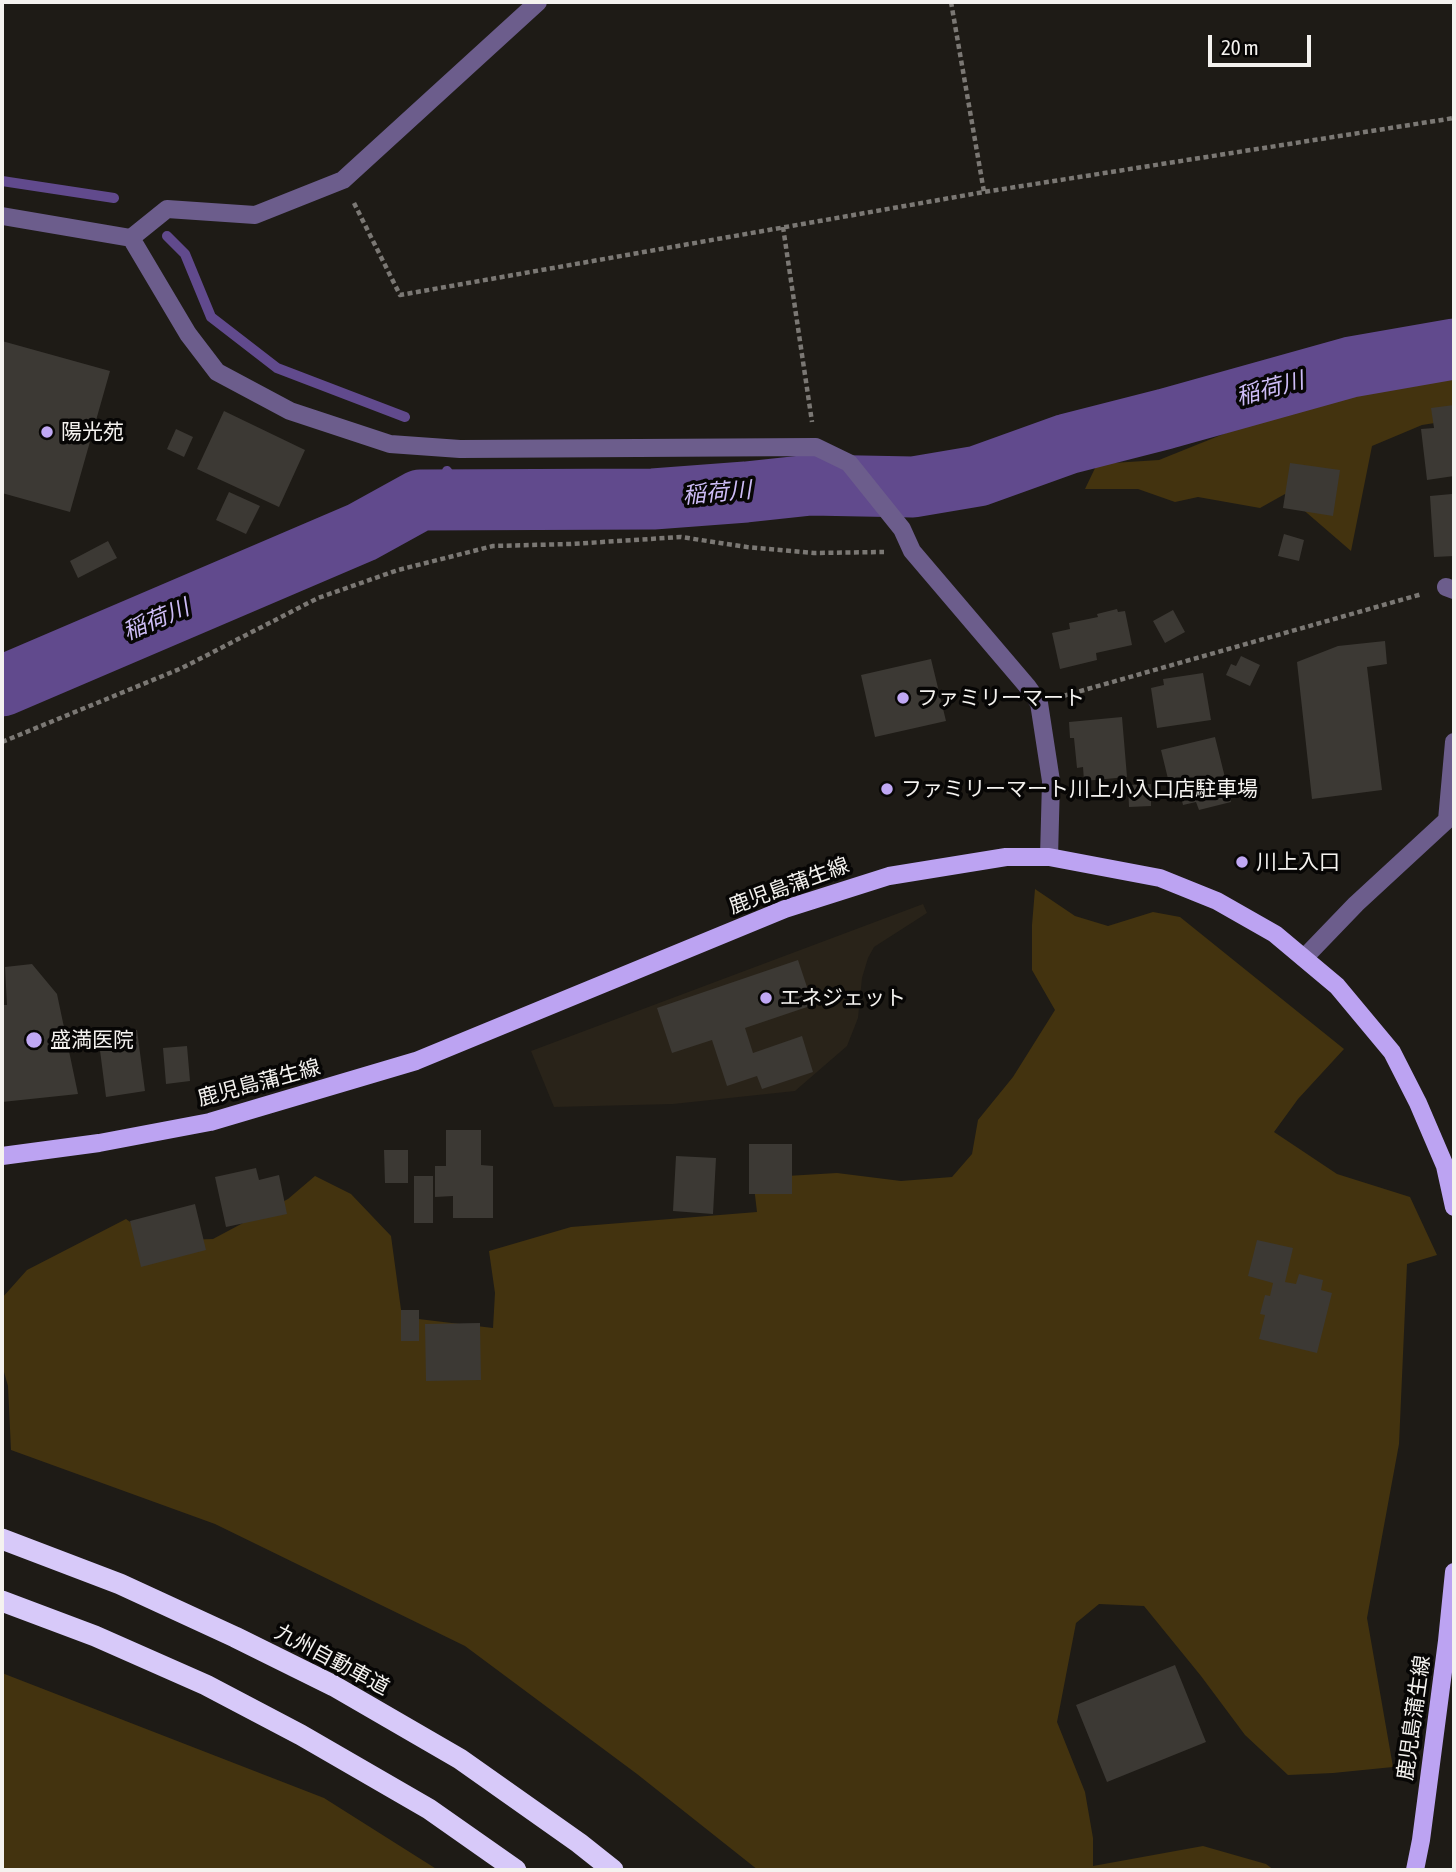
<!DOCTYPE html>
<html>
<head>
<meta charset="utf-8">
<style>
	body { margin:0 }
	#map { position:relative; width:1456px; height:1872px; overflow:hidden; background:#1e1b16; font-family:"Asap Condensed",sans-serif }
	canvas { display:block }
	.frame { position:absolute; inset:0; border:4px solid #f4f2ef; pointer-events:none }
	.scale { position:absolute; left:1208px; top:35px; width:103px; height:32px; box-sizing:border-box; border:4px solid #f4f2ef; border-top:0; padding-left:9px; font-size:21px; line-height:24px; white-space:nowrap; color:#f4f2ef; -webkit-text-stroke:5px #070605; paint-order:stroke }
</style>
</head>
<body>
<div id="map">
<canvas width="1456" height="1872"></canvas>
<div class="frame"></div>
<div class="scale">20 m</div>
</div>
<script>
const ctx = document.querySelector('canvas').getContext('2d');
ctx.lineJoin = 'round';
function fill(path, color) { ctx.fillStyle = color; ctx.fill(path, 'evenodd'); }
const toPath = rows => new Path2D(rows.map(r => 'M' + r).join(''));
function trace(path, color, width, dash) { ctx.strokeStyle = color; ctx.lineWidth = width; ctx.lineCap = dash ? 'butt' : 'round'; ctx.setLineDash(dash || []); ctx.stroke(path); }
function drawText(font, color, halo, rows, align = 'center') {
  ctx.font = font + ' "Asap Condensed","Noto Sans JP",sans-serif'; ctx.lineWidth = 7; ctx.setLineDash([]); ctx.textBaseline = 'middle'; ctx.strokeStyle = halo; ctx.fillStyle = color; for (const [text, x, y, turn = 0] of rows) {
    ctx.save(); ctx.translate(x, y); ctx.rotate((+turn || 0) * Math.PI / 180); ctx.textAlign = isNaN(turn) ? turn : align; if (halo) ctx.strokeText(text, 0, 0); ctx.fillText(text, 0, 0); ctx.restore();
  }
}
const built = toPath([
	[923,904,927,913,874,947,868,958,862,978,858,1018,847,1046,795,1091,673,1104,554,1107,531,1051]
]);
const green = toPath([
	[1454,326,1454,420,1422,425,1372,446,1351,551,1285,494,1260,508,1198,497,1175,502,1138,489,1085,489,1097,464,1159,460,1241,427,1328,351],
	[1035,889,1075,916,1108,926,1153,912,1180,917,1344,1049,1298,1099,1274,1132,1337,1174,1410,1197,1437,1255,1407,1264,1399,1444,1367,1618,1393,1767,1333,1773,1288,1775,1245,1735,1201,1676,1144,1606,1099,1604,1076,1623,1057,1722,1085,1792,1093,1838,1093,1866,1203,1846,1266,1864,1274,1870,758,1870,637,1774,465,1646,215,1524,11,1450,8,1386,2,1365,2,1298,27,1270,126,1219,157,1241,213,1239,288,1199,315,1176,351,1194,391,1236,402,1317,493,1328,495,1293,489,1251,571,1227,757,1212,753,1178,837,1173,901,1181,952,1177,972,1154,978,1120,1013,1077,1055,1010,1032,970,1032,925],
	[2,1673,324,1798,438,1870,2,1870]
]);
const stream = toPath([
	[2,181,114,198],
	[167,236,185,254,211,317,277,368,405,417],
	[447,471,466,499]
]);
const river = toPath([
	[2,686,362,532,420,500,653,499,746,492,811,485,913,487,978,476,1067,444,1165,419,1351,367,1454,349]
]);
const building = toPath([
	[2,341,110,371,70,512,2,493],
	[1454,405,1454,476,1427,480,1421,429,1434,428,1431,408],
	[224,411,305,450,279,507,197,469],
	[176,429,193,437,184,457,167,449],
	[1290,463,1340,470,1333,516,1283,508],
	[229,492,260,506,246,534,216,520],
	[1452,494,1452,504,1454,504,1454,556,1434,557,1430,496],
	[1284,534,1304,540,1299,561,1278,556],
	[108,541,117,558,78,578,70,561],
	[1117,609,1118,612,1125,611,1132,645,1096,653,1097,660,1060,669,1052,633,1070,629,1069,623,1098,617,1097,614],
	[1173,610,1185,632,1165,643,1153,621],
	[1385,641,1387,664,1367,667,1382,790,1312,799,1297,662,1338,646],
	[1241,656,1260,665,1250,686,1226,675,1231,664,1236,666],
	[931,659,946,721,875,737,861,675],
	[1203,673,1211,720,1157,728,1151,688,1164,685,1163,679],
	[1122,717,1127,777,1084,781,1083,767,1077,768,1074,738,1070,738,1069,722],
	[1215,737,1231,802,1199,810,1196,802,1183,805,1178,785,1170,787,1161,750],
	[1151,784,1151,806,1129,807,1128,785],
	[798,960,813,1005,745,1028,753,1053,802,1036,813,1072,762,1089,757,1076,727,1086,712,1040,672,1053,657,1008],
	[32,964,57,994,78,1094,2,1102,2,1005,7,1005,5,967],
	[137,1030,145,1091,106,1097,98,1035],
	[187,1046,190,1081,166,1084,163,1048],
	[446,1130,481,1130,481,1165,493,1166,493,1218,453,1218,453,1196,435,1197,435,1166,446,1166],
	[749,1144,792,1144,792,1194,749,1194],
	[384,1150,408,1150,408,1183,385,1183],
	[676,1156,716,1158,713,1214,673,1211],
	[256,1168,259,1180,279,1175,287,1214,226,1227,215,1177],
	[414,1176,433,1176,433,1223,414,1223],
	[195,1204,206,1250,141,1267,130,1221],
	[1257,1240,1293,1248,1285,1282,1296,1284,1299,1274,1323,1280,1321,1290,1332,1293,1317,1353,1259,1339,1265,1315,1260,1314,1265,1295,1270,1296,1273,1283,1248,1276],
	[401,1310,419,1310,419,1341,401,1341],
	[480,1323,481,1380,426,1381,425,1324],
	[1175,1665,1206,1742,1107,1782,1076,1705]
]);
const path = toPath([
	[951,2,984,192],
	[354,203,400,295,984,192,1454,118],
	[783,227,812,422],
	[1063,696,1422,594],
	[2,742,182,668,318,598,398,570,493,546,571,544,681,537,747,547,814,553,884,552]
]);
const minor = toPath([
	[2,216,131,238,167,209,255,215,343,180,538,2],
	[131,238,188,334,217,372,290,411,390,444,460,449,816,447,849,463,902,529,912,551,1027,686,1039,703,1051,781,1049,857],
	[1446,587,1454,590],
	[1304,958,1356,904,1447,820,1454,742]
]);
const primary = toPath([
	[2,1156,99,1143,210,1122,416,1061,785,909,889,876,1006,857,1049,857,1160,878,1217,901,1275,934,1337,986,1392,1052,1418,1103,1445,1166,1454,1207],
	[1415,1870,1421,1840,1447,1641,1454,1572]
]);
const motorway = toPath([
	[2,1539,120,1584,235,1637,334,1686,460,1759,579,1843,613,1870],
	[2,1601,95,1636,206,1685,301,1735,429,1809,516,1870]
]);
const markers = [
	[47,432,7,"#c0a8f4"],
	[903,698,7,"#c0a8f4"],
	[887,789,7,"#c0a8f4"],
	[1242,862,7,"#c0a8f4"],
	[766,998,7,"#c0a8f4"],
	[34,1040,9,"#c0a8f4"]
];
const poiNames = [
	["陽光苑",61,432],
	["ファミリーマート",917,698],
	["ファミリーマート川上小入口店駐車場",901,789],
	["川上入口",1256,862],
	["エネジェット",780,998],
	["盛満医院",50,1040]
];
const streetNames = [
	["鹿児島蒲生線",789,886,-20],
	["鹿児島蒲生線",259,1083,-15],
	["九州自動車道",332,1660,28],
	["鹿児島蒲生線",1414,1718,-82]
];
const waterNames = [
	["稲荷川",1270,389,-15],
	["稲荷川",717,493,-5],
	["稲荷川",156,620,-23]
];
fill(built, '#292319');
fill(green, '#43330f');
trace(stream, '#614a8d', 10);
trace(river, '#614a8d', 61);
fill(building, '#3c3934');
trace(path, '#7b7874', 4.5, [5, 3.5]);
trace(minor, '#6c5d8c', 18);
trace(primary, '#bca3f2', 18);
trace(motorway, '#d7c9f9', 21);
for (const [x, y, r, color] of markers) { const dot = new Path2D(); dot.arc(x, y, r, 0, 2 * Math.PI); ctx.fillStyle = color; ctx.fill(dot); trace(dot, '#070605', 2.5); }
drawText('21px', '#f4f2ef', '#070605', poiNames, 'left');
drawText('21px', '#f4f2ef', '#070605', streetNames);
drawText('italic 23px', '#cdbcf6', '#070605', waterNames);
</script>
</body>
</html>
